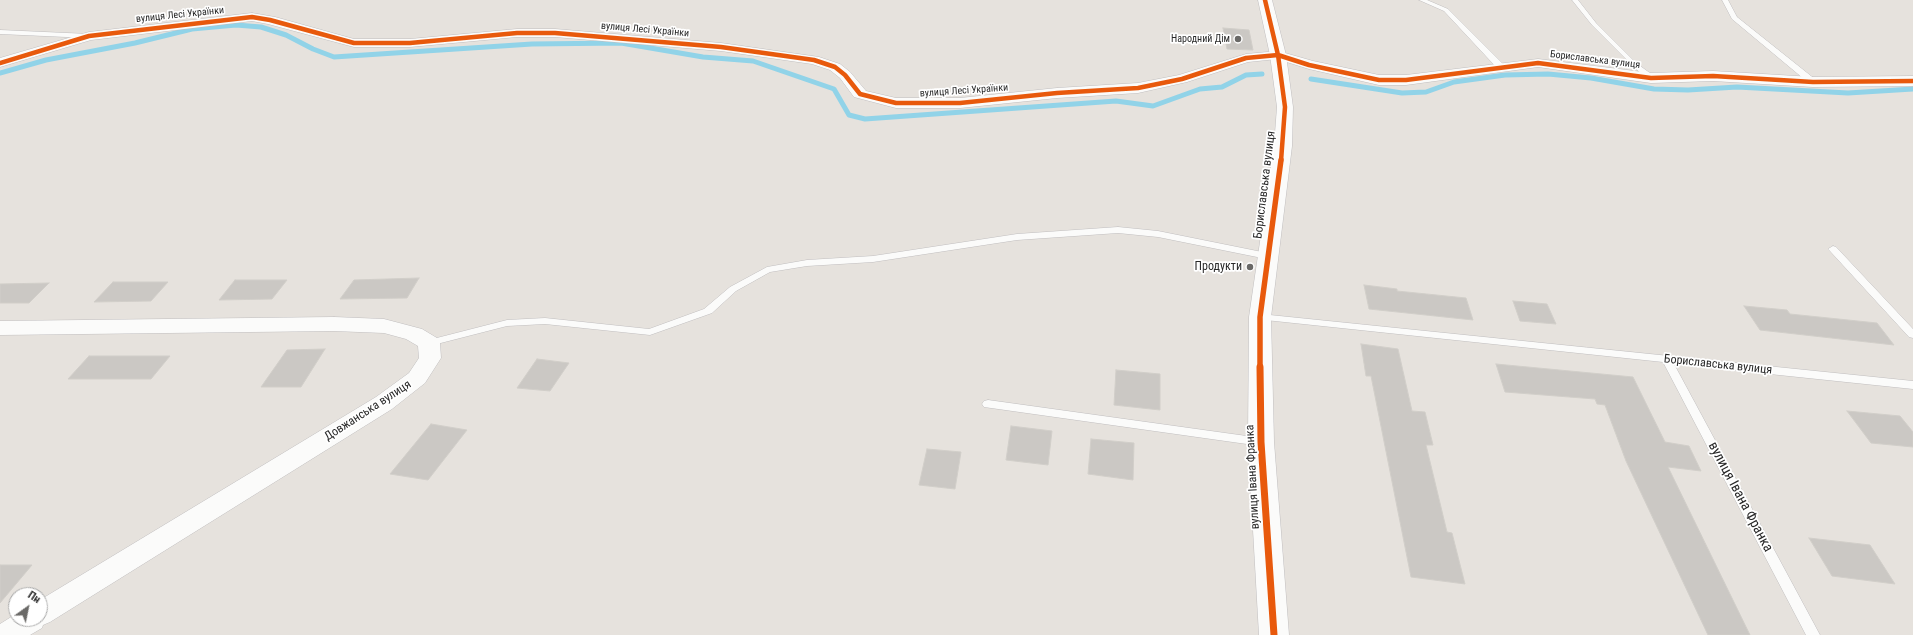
<!DOCTYPE html>
<html>
<head>
<meta charset="utf-8">
<style>
	body { margin:0 }
	#map { position:relative; width:1913px; height:635px; overflow:hidden; background:#e6e2dd; font-family:"Roboto Condensed",sans-serif }
	canvas { display:block }
	.north { position:absolute; left:8px; top:587px; width:40px; height:40px; box-sizing:border-box; background:#fff; border:1px solid #a9a9a9; border-radius:50%; rotate:33deg; font-size:11px; font-weight:700; line-height:16px; text-align:center; color:#282828 }
	.north::after { content:''; display:block; margin:auto; width:14px; height:18px; background:#6a6967; clip-path:polygon(50% 0,100% 100%,50% 72%,0 100%) }
</style>
</head>
<body>
<div id="map">
<canvas width="1913" height="635"></canvas>
<div class="north">Пн</div>
</div>
<script>
const ctx = document.querySelector('canvas').getContext('2d');
ctx.lineJoin = 'round';
const toPath = rows => new Path2D(rows.map(r => 'M' + r).join(''));
function trace(path, color, width, dash) { ctx.strokeStyle = color; ctx.lineWidth = width; ctx.lineCap = dash ? 'butt' : 'round'; ctx.setLineDash(dash || []); ctx.stroke(path); }
function fill(path, color) { ctx.fillStyle = color; ctx.fill(path, 'evenodd'); }
function drawText(font, color, halo, rows, align = 'center') {
  ctx.font = font + ' "Roboto Condensed",sans-serif'; ctx.lineWidth = 3.5; ctx.setLineDash([]); ctx.textBaseline = 'middle'; ctx.strokeStyle = halo; ctx.fillStyle = color; for (const [text, x, y, turn = 0] of rows) {
    ctx.save(); ctx.translate(x, y); ctx.rotate((+turn || 0) * Math.PI / 180); ctx.textAlign = isNaN(turn) ? turn : align; if (halo) ctx.strokeText(text, 0, 0); ctx.fillText(text, 0, 0); ctx.restore();
  }
}
const stream = toPath([
	[0,73,46,60,135,43,192,29,236,25,261,27,286,35,313,49,334,57,532,44,621,43,703,57,753,61,834,89,849,115,865,119,1116,101,1153,106,1200,89,1222,87,1246,75,1262,74],
	[1311,79,1402,93,1426,92,1454,82,1505,75,1548,74,1591,78,1654,89,1688,90,1737,87,1848,93,1913,89]
]);
const building = toPath([
	[1223,28,1249,30,1253,50,1227,49,1223,28],
	[419,278,407,298,340,299,354,280,419,278],
	[235,280,287,280,272,299,219,300,235,280],
	[113,282,168,282,151,301,94,302,113,282],
	[49,283,29,303,0,303,0,284,49,283],
	[1364,285,1397,289,1397,291,1466,298,1473,320,1369,309,1364,285],
	[1513,301,1547,304,1556,324,1520,321,1513,301],
	[1744,306,1787,310,1790,314,1877,323,1894,345,1760,330,1744,306],
	[1361,344,1398,349,1412,411,1425,412,1433,445,1426,445,1447,532,1452,533,1465,584,1411,577,1371,376,1366,376,1361,344],
	[325,349,301,387,261,387,287,350,325,349],
	[89,356,170,356,151,379,68,379,89,356],
	[537,359,569,363,550,391,517,388,537,359],
	[1496,364,1633,377,1665,442,1689,446,1701,471,1668,467,1750,635,1708,635,1626,461,1605,405,1597,404,1595,399,1505,392,1496,364],
	[1116,370,1160,374,1160,410,1114,405,1116,370],
	[1847,411,1900,416,1913,432,1913,447,1871,443,1847,411],
	[431,424,467,430,428,480,390,474,431,424],
	[1011,426,1052,431,1048,465,1006,460,1011,426],
	[1091,439,1134,443,1133,480,1088,474,1091,439],
	[927,449,961,452,955,489,919,485,927,449],
	[1809,538,1870,545,1895,584,1832,576,1809,538],
	[0,565,32,565,0,603,0,565]
]);
const service = toPath([
	[1419,0,1427,0,1448,9,1504,65,1504,69,1498,69,1444,11,1419,0],
	[1572,0,1578,0,1596,23,1636,63,1654,76,1654,80,1648,80,1632,65,1592,25,1572,0],
	[1722,0,1728,0,1737,17,1816,80,1816,84,1810,84,1732,19,1722,0],
	[0,30,89,34,92,36,89,38,0,34,0,30],
	[1118,227,1158,231,1267,253,1272,256,1267,259,1158,237,1118,233,1017,240,873,262,807,266,770,272,736,291,712,313,650,335,545,324,507,326,429,346,424,343,425,341,507,320,545,318,649,329,704,309,730,287,767,267,807,260,873,256,1017,234,1118,227],
	[1833,246,1836,247,1913,329,1913,338,1909,337,1830,251,1828,249,1833,246],
	[1260,314,1913,381,1913,389,1674,364,1820,635,1806,635,1663,362,1256,319,1255,317,1256,315,1260,314],
	[988,400,1261,438,1265,439,1267,442,1265,445,1261,446,984,407,982,404,984,401,988,400]
]);
const minor = toPath([
	[252,13,275,17,354,39,410,39,517,29,555,29,721,43,819,57,840,64,850,72,866,91,896,98,960,98,1057,88,1138,83,1179,75,1246,54,1278,51,1313,61,1379,75,1406,75,1538,59,1651,73,1713,71,1813,77,1913,76,1913,86,1813,87,1713,81,1651,83,1538,67,1406,85,1379,85,1309,69,1277,59,1248,62,1187,82,1138,93,1057,98,960,108,896,108,854,97,840,78,830,70,812,64,721,51,555,37,517,37,410,47,354,47,268,24,252,21,91,40,0,67,0,58,89,32,252,13],
	[334,317,384,319,422,329,437,338,440,343,441,358,425,383,392,409,50,622,43,625,42,628,30,635,0,635,0,624,16,614,16,619,40,619,40,600,376,397,409,373,419,358,418,346,406,339,384,333,334,331,0,335,0,321,334,317]
]);
const secondary = toPath([
	[1258,0,1272,0,1286,55,1293,107,1292,146,1271,317,1274,442,1289,635,1259,635,1248,442,1249,317,1274,146,1277,107,1270,55,1258,0]
]);
const cyclewayFar2 = toPath([
	[1265,0,1278,55,1285,107,1281,161],
	[0,63,89,36,252,17,270,20,354,43,410,43,517,33,555,33,721,47,814,60,835,67,845,75,860,94,896,103,960,103,1057,93,1138,88,1182,79,1246,58,1278,55,1309,65,1379,80,1406,80,1538,63,1651,78,1713,76,1813,82,1913,81]
]);
const cyclewayFar1 = toPath([
	[1260,368,1260,317,1281,160]
]);
const cycleway = toPath([
	[1260,367,1261,442,1274,635]
]);
const markers = [
	[1238,39,4,"#6a6967"],
	[1250,267,4,"#6a6967"]
];
const farStreetnames = [
	["вулиця Лесі Українки",180,15,-6],
	["вулиця Лесі Українки",645,30,5],
	["Бориславська вулиця",1595,60,7],
	["вулиця Лесі Українки",964,91,-4]
];
const farPoinames = [
	["Народний Дім",1230,39]
];
const streetNames = [
	["Бориславська вулиця",1265,185,-83],
	["Бориславська вулиця",1718,365,6],
	["Довжанська вулиця",368,411,-33],
	["вулиця Івана Франка",1253,477,-93]
];
const poiNames = [
	["Продукти",1242,267]
];
const nearStreetnames = [
	["вулиця Івана Франка",1740,497,62]
];
trace(stream, '#91d3e8', 5);
fill(building, '#cbc8c4');
trace(building, '#d1cec9', 1);
trace(service, '#c0bebf', 1);
trace(minor, '#c0bebf', 1);
trace(secondary, '#c0bebf', 1);
fill(service, '#fbfbfa');
fill(minor, '#fbfbfa');
fill(secondary, '#fbfbfa');
trace(cyclewayFar2, '#e8590c', 4.5);
trace(cyclewayFar1, '#e8590c', 5.5);
trace(cycleway, '#e8590c', 7);
for (const [x, y, r, color] of markers) { const dot = new Path2D(); dot.arc(x, y, r, 0, 2 * Math.PI); ctx.fillStyle = color; ctx.fill(dot); trace(dot, '#fff', 1.5); }
drawText('10px', '#282828', '#fff', farStreetnames);
drawText('10px', '#282828', '#fff', farPoinames, 'right');
drawText('12px', '#282828', '#fff', streetNames);
drawText('12px', '#282828', '#fff', poiNames, 'right');
drawText('14px', '#282828', '#fff', nearStreetnames);
</script>
</body>
</html>
